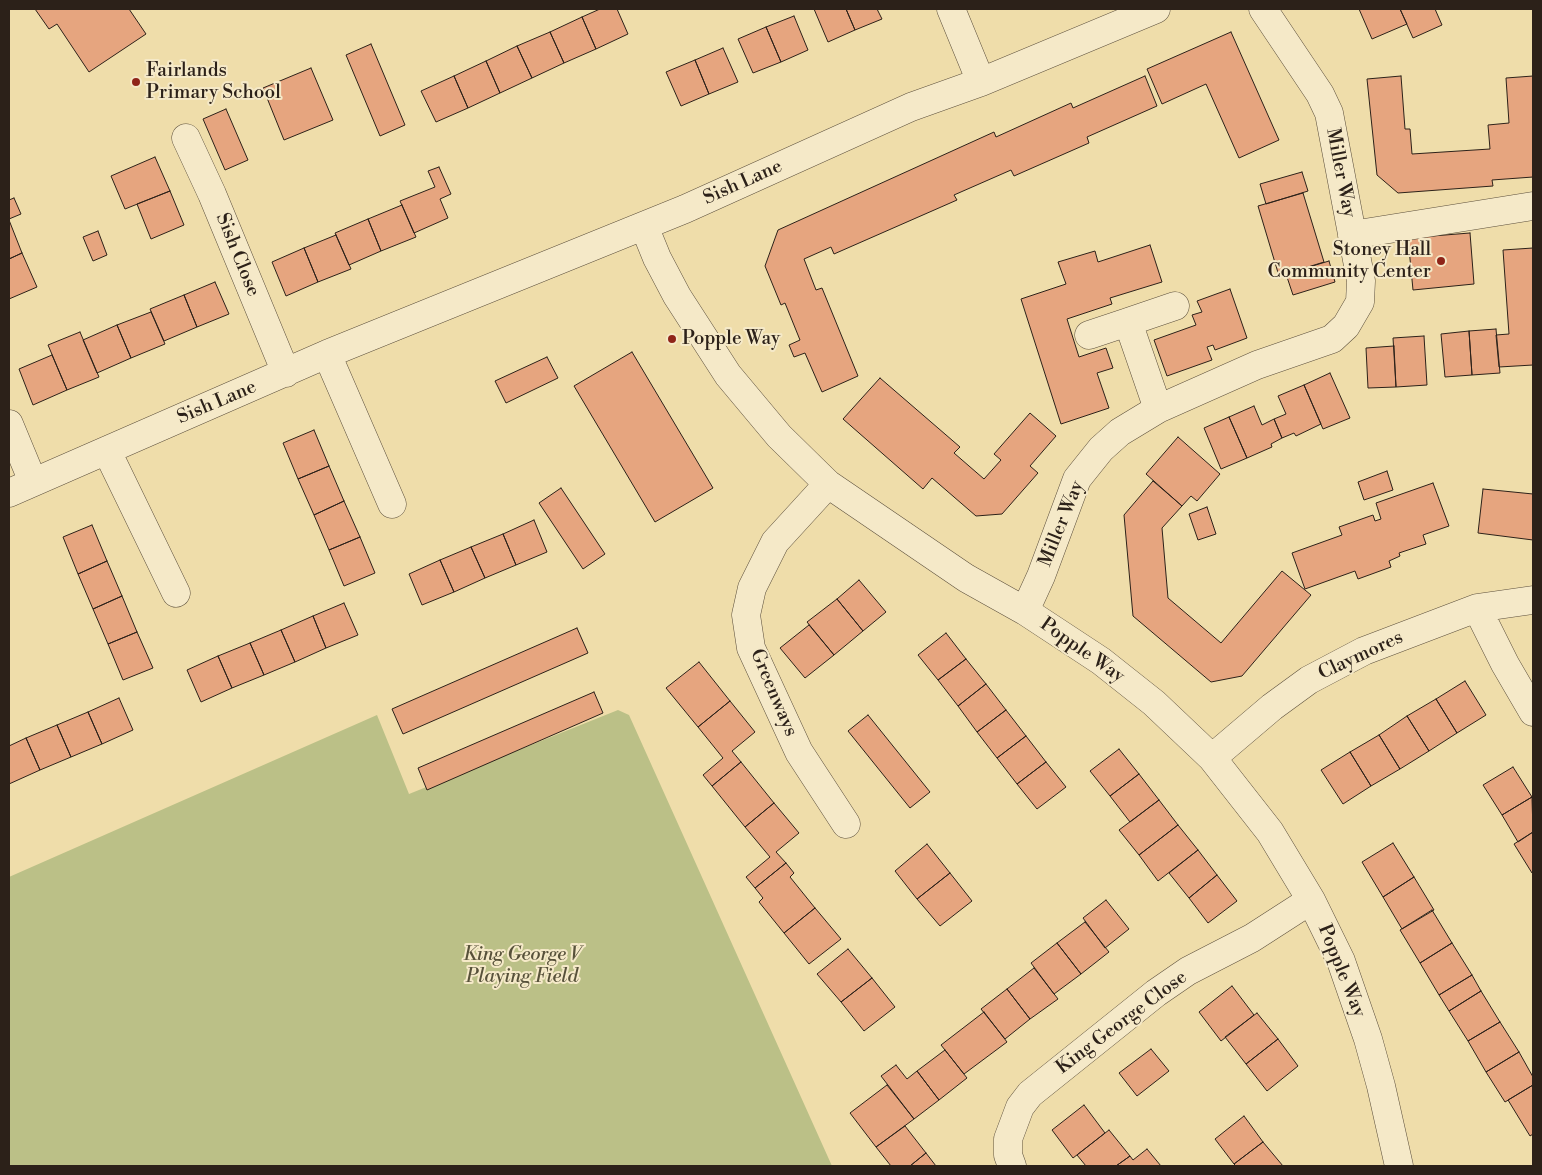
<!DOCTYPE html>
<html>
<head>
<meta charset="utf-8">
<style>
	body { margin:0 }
	#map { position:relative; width:1542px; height:1175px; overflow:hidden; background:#efddaa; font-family:"Libre Bodoni",serif }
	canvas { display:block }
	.frame { position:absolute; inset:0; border:10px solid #2c2119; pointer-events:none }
</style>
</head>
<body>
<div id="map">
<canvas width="1542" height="1175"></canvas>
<div class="frame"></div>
</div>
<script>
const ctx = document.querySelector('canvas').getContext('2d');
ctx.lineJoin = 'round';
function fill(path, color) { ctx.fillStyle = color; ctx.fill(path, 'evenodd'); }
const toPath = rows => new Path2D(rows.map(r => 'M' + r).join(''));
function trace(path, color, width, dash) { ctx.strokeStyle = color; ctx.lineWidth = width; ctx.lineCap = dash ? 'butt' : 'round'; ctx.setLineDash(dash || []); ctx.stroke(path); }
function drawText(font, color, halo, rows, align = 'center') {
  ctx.font = font + ' "Libre Bodoni",serif'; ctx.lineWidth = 4; ctx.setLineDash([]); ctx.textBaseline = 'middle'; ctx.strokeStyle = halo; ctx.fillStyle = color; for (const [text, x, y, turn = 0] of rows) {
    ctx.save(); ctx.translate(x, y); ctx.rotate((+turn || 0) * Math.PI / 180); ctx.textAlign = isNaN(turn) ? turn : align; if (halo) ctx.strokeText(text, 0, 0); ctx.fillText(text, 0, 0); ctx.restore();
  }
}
const green = toPath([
	[618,710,629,715,832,1166,9,1166,9,877,377,715,409,794]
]);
const building = toPath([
	[35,9,129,9,146,34,89,72,57,24,49,29,35,9],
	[600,9,617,9,628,34,596,49,582,17,600,9],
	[814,9,846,9,855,30,828,42,814,9],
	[846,9,877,9,882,19,855,30,846,9],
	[1359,9,1400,9,1407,24,1372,39,1359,9],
	[1400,9,1435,9,1442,25,1413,38,1400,9],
	[794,16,808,50,781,62,766,27,794,16],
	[582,17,596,49,564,63,550,32,582,17],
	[766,27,781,62,753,73,738,39,766,27],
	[550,32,564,63,532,78,517,46,550,32],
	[1231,32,1279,140,1239,158,1206,84,1162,104,1147,69,1231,32],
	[371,44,405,125,380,136,346,55,371,44],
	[517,46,532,78,500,93,486,61,517,46],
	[723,48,738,82,709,94,695,60,723,48],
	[695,60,709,94,681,106,666,72,695,60],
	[486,61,500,93,468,108,454,76,486,61],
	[311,68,333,120,284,140,263,88,311,68],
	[454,76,468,108,436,122,421,91,454,76],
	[1145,76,1157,106,1087,137,1089,143,1014,176,1011,170,954,195,957,200,834,254,831,247,804,259,816,290,822,288,858,376,822,392,805,353,794,357,789,345,800,340,785,303,781,305,765,266,778,230,994,132,996,137,1071,103,1073,108,1145,76],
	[1401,76,1405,129,1410,129,1412,154,1490,149,1488,125,1509,123,1506,78,1533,76,1533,177,1492,180,1493,186,1398,193,1377,175,1367,79,1401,76],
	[226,109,248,160,225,170,203,119,226,109],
	[155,157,170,191,125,209,111,176,155,157],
	[439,167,451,194,440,199,448,218,414,233,400,201,435,187,428,171,439,167],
	[1302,172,1308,191,1266,204,1260,184,1302,172],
	[170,191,184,225,151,239,137,204,170,191],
	[1303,193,1324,262,1279,276,1258,206,1303,193],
	[14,198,21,214,9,219,9,200,14,198],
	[402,205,416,237,381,251,368,219,402,205],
	[368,219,381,251,349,265,335,233,368,219],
	[9,220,22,253,9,259,9,220],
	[98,231,107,255,93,261,83,237,98,231],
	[1470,233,1474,284,1413,290,1408,238,1470,233],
	[336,235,351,269,318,282,304,248,336,235],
	[1150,245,1162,282,1110,298,1112,304,1067,319,1079,357,1106,348,1113,368,1097,373,1109,408,1061,424,1021,299,1066,284,1058,262,1095,251,1098,262,1150,245],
	[304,248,318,282,286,296,272,262,304,248],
	[1533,248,1533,365,1499,367,1496,335,1509,334,1503,250,1533,248],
	[22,253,37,287,9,299,9,259,22,253],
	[1329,261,1335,282,1293,295,1286,274,1329,261],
	[215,282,229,314,197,327,184,295,215,282],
	[1230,289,1247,338,1215,350,1213,345,1207,347,1212,360,1167,376,1154,340,1196,325,1192,315,1202,312,1197,301,1230,289],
	[184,295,197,327,164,341,150,309,184,295],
	[151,312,165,344,131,358,117,325,151,312],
	[117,325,131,358,97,373,83,340,117,325],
	[1496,329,1500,373,1472,375,1469,331,1496,329],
	[1469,331,1472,375,1445,377,1441,334,1469,331],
	[80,332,99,377,67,390,48,345,80,332],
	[1424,336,1427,385,1396,387,1393,338,1424,336],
	[1394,346,1396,387,1368,388,1366,348,1394,346],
	[632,352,713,488,655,522,574,386,632,352],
	[52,355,67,390,33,405,19,369,52,355],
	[547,357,558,378,506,403,495,381,547,357],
	[1330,373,1350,418,1323,429,1304,385,1330,373],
	[880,378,960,447,954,453,984,479,1001,460,994,454,1030,413,1056,436,1030,466,1038,473,1002,514,976,516,932,478,923,489,843,419,880,378],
	[1304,385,1321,424,1296,436,1294,433,1282,438,1274,419,1286,414,1278,396,1304,385],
	[1254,406,1262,425,1274,419,1282,438,1271,444,1272,447,1247,458,1229,417,1254,406],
	[1229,417,1247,458,1221,469,1204,428,1229,417],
	[314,430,329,466,298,479,283,443,314,430],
	[1178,437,1220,474,1197,501,1191,496,1182,506,1146,474,1178,437],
	[329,466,344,501,314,515,298,479,329,466],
	[1387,471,1393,490,1364,500,1358,482,1387,471],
	[1153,481,1182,506,1162,528,1168,598,1221,643,1282,571,1311,595,1242,676,1211,682,1133,616,1124,515,1153,481],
	[1433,483,1449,526,1423,535,1426,544,1399,553,1400,556,1389,561,1391,567,1358,579,1355,571,1305,589,1292,553,1342,535,1339,527,1373,515,1375,521,1381,519,1376,503,1433,483],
	[561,488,605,554,583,569,539,503,561,488],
	[1483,489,1533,494,1533,540,1478,533,1483,489],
	[344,501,360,537,329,550,314,515,344,501],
	[1207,507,1216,534,1198,540,1189,514,1207,507],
	[534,520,547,552,516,565,503,534,534,520],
	[92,525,107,561,78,574,63,537,92,525],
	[503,534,516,565,485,578,471,547,503,534],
	[360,537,375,573,344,586,329,550,360,537],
	[471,547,485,578,454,592,440,560,471,547],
	[440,560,454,592,422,605,409,574,440,560],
	[107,561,122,596,93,609,78,574,107,561],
	[859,580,886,612,863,631,837,599,859,580],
	[122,596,137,632,108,644,93,609,122,596],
	[837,599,863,631,834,655,807,622,837,599],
	[344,603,358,635,326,648,313,616,344,603],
	[313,616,326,648,295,662,281,630,313,616],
	[809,625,834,655,805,678,780,648,809,625],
	[577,628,588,653,403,734,392,709,577,628],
	[281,630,295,662,264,675,250,643,281,630],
	[137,632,153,668,123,680,108,644,137,632],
	[946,633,966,659,938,680,918,655,946,633],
	[250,643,264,675,232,688,218,656,250,643],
	[218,656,232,688,201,702,187,670,218,656],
	[966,659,986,684,958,706,938,680,966,659],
	[699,662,730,701,698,727,666,688,699,662],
	[1465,681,1486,715,1457,733,1436,699,1465,681],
	[986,684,1006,710,977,732,958,706,986,684],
	[594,692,603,713,427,790,418,768,594,692],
	[119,698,133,730,102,744,88,712,119,698],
	[1436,699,1457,733,1429,751,1407,716,1436,699],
	[730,701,755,732,732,751,741,762,712,786,703,775,723,758,698,727,730,701],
	[1006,710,1026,736,997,758,977,732,1006,710],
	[88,712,102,744,71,757,57,725,88,712],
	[868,715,930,792,910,808,848,731,868,715],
	[1407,716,1429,751,1400,769,1379,735,1407,716],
	[57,725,71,757,40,770,26,738,57,725],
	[1379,735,1400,769,1371,786,1350,752,1379,735],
	[1026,736,1046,762,1017,784,997,758,1026,736],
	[26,738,40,770,9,784,9,746,26,738],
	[1119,749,1139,774,1110,796,1090,771,1119,749],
	[1350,752,1371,786,1343,804,1321,770,1350,752],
	[741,762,774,803,745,827,712,786,741,762],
	[1046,762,1066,787,1037,809,1017,784,1046,762],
	[1513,767,1532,797,1502,815,1483,785,1513,767],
	[1139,774,1159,800,1130,822,1110,796,1139,774],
	[1532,797,1533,832,1518,842,1502,815,1532,797],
	[1159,800,1178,825,1139,855,1119,830,1159,800],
	[774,803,799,833,776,852,786,863,755,888,746,877,770,857,745,827,774,803],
	[1178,825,1198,850,1158,881,1139,855,1178,825],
	[1533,832,1533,872,1532,873,1514,844,1533,832],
	[1393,843,1414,877,1383,897,1362,862,1393,843],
	[927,844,950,873,917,899,895,871,927,844],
	[1198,850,1217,875,1189,898,1169,873,1198,850],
	[786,863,794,873,790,877,815,908,784,933,759,902,763,898,755,888,786,863],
	[950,873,972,901,940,926,917,899,950,873],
	[1217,875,1237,901,1208,923,1189,898,1217,875],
	[1414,877,1434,910,1402,929,1383,897,1414,877],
	[1106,900,1129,929,1105,948,1083,918,1106,900],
	[815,908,841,939,809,964,784,933,815,908],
	[1432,910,1452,943,1420,963,1400,930,1432,910],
	[1085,922,1109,952,1081,974,1057,943,1085,922],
	[1057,943,1081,974,1054,994,1031,963,1057,943],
	[1452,943,1472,975,1439,995,1420,963,1452,943],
	[848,949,872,978,841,1002,817,974,848,949],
	[1034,968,1058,999,1030,1019,1007,989,1034,968],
	[1472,975,1481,991,1449,1011,1439,995,1472,975],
	[872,978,895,1007,864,1031,841,1002,872,978],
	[1232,986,1254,1015,1221,1041,1199,1012,1232,986],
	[1007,989,1030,1019,1005,1039,981,1009,1007,989],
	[1481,991,1500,1022,1468,1041,1449,1011,1481,991],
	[984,1012,1007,1042,964,1074,941,1045,984,1012],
	[1257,1013,1278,1039,1246,1064,1225,1037,1257,1013],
	[1500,1022,1519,1052,1486,1072,1468,1041,1500,1022],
	[1278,1039,1298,1066,1267,1091,1246,1064,1278,1039],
	[1151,1049,1169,1071,1137,1096,1119,1073,1151,1049],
	[945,1050,967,1078,939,1100,917,1071,945,1050],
	[1519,1052,1533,1077,1533,1085,1505,1102,1486,1072,1519,1052],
	[896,1065,907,1079,917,1071,939,1100,914,1119,881,1076,896,1065],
	[887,1085,914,1119,876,1147,850,1113,887,1085],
	[1533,1085,1533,1134,1530,1136,1508,1100,1533,1085],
	[1084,1105,1105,1133,1073,1158,1052,1130,1084,1105],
	[1244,1116,1263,1142,1234,1164,1215,1139,1244,1116],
	[905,1126,926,1153,910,1166,891,1166,876,1147,905,1126],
	[1109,1130,1130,1156,1116,1166,1086,1166,1077,1155,1109,1130],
	[1263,1142,1283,1166,1236,1166,1234,1164,1263,1142],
	[1147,1149,1161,1166,1116,1166,1130,1156,1133,1160,1147,1149],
	[926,1153,936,1166,910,1166,926,1153]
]);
const minor = toPath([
	[951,9,981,82],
	[186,138,212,194,286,373],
	[644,226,657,258,677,296,728,375,779,436,828,484,966,578,1025,611,1101,661,1154,703,1212,758,1270,832,1311,900,1341,961,1368,1039,1381,1086,1399,1166],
	[1352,235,1533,206],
	[1128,322,1175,306],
	[1089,335,1128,322,1158,409],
	[327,354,392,504],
	[9,424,33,482],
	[107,451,176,593],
	[828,484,775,542,752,588,746,615,751,648,799,752,846,824],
	[9,493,327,354,685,209,911,107,981,82,1156,9],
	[1477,608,1505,664,1533,712],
	[1025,611,1041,576,1077,479,1101,449,1120,432,1158,409,1257,365,1332,339,1346,326,1360,302,1361,281,1329,113,1320,94,1263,9],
	[1212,758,1272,707,1309,680,1364,651,1477,608,1533,600],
	[1012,1166,1008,1155,1008,1139,1020,1107,1030,1094,1156,993,1188,971,1252,938,1311,900]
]);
const markers = [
	[136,82,5,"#8f2418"],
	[1441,261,5,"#8f2418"],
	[672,339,5,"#8f2418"]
];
const poiNames = [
	["Fairlands",146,71],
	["Primary School",146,93],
	["Stoney Hall",1431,250,"right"],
	["Community Center",1431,272,"right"],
	["Popple Way",682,339]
];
const streetNames = [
	["Miller Way",1340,173,79],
	["Sish Lane",743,183,-24],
	["Sish Close",237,255,68],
	["Sish Lane",217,403,-23],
	["Miller Way",1062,524,-68],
	["Popple Way",1082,651,35],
	["Claymores",1361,656,-25],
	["Greenways",773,693,67],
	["Popple Way",1341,971,68],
	["King George Close",1122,1023,-37]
];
const parkNames = [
	["King George V",522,955],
	["Playing Field",522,977]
];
fill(green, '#bbc087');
fill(building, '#e6a57f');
trace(building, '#2c2119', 1);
trace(minor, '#5d503d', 29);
trace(minor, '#f5e9c8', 28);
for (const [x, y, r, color] of markers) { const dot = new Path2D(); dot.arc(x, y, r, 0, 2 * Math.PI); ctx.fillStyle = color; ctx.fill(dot); trace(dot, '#f5e9c8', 2); }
drawText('19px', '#2c2119', '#f5e9c8', poiNames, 'left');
drawText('19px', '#2c2119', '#f5e9c8', streetNames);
drawText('italic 19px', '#57513a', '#f5e9c8', parkNames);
</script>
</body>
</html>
